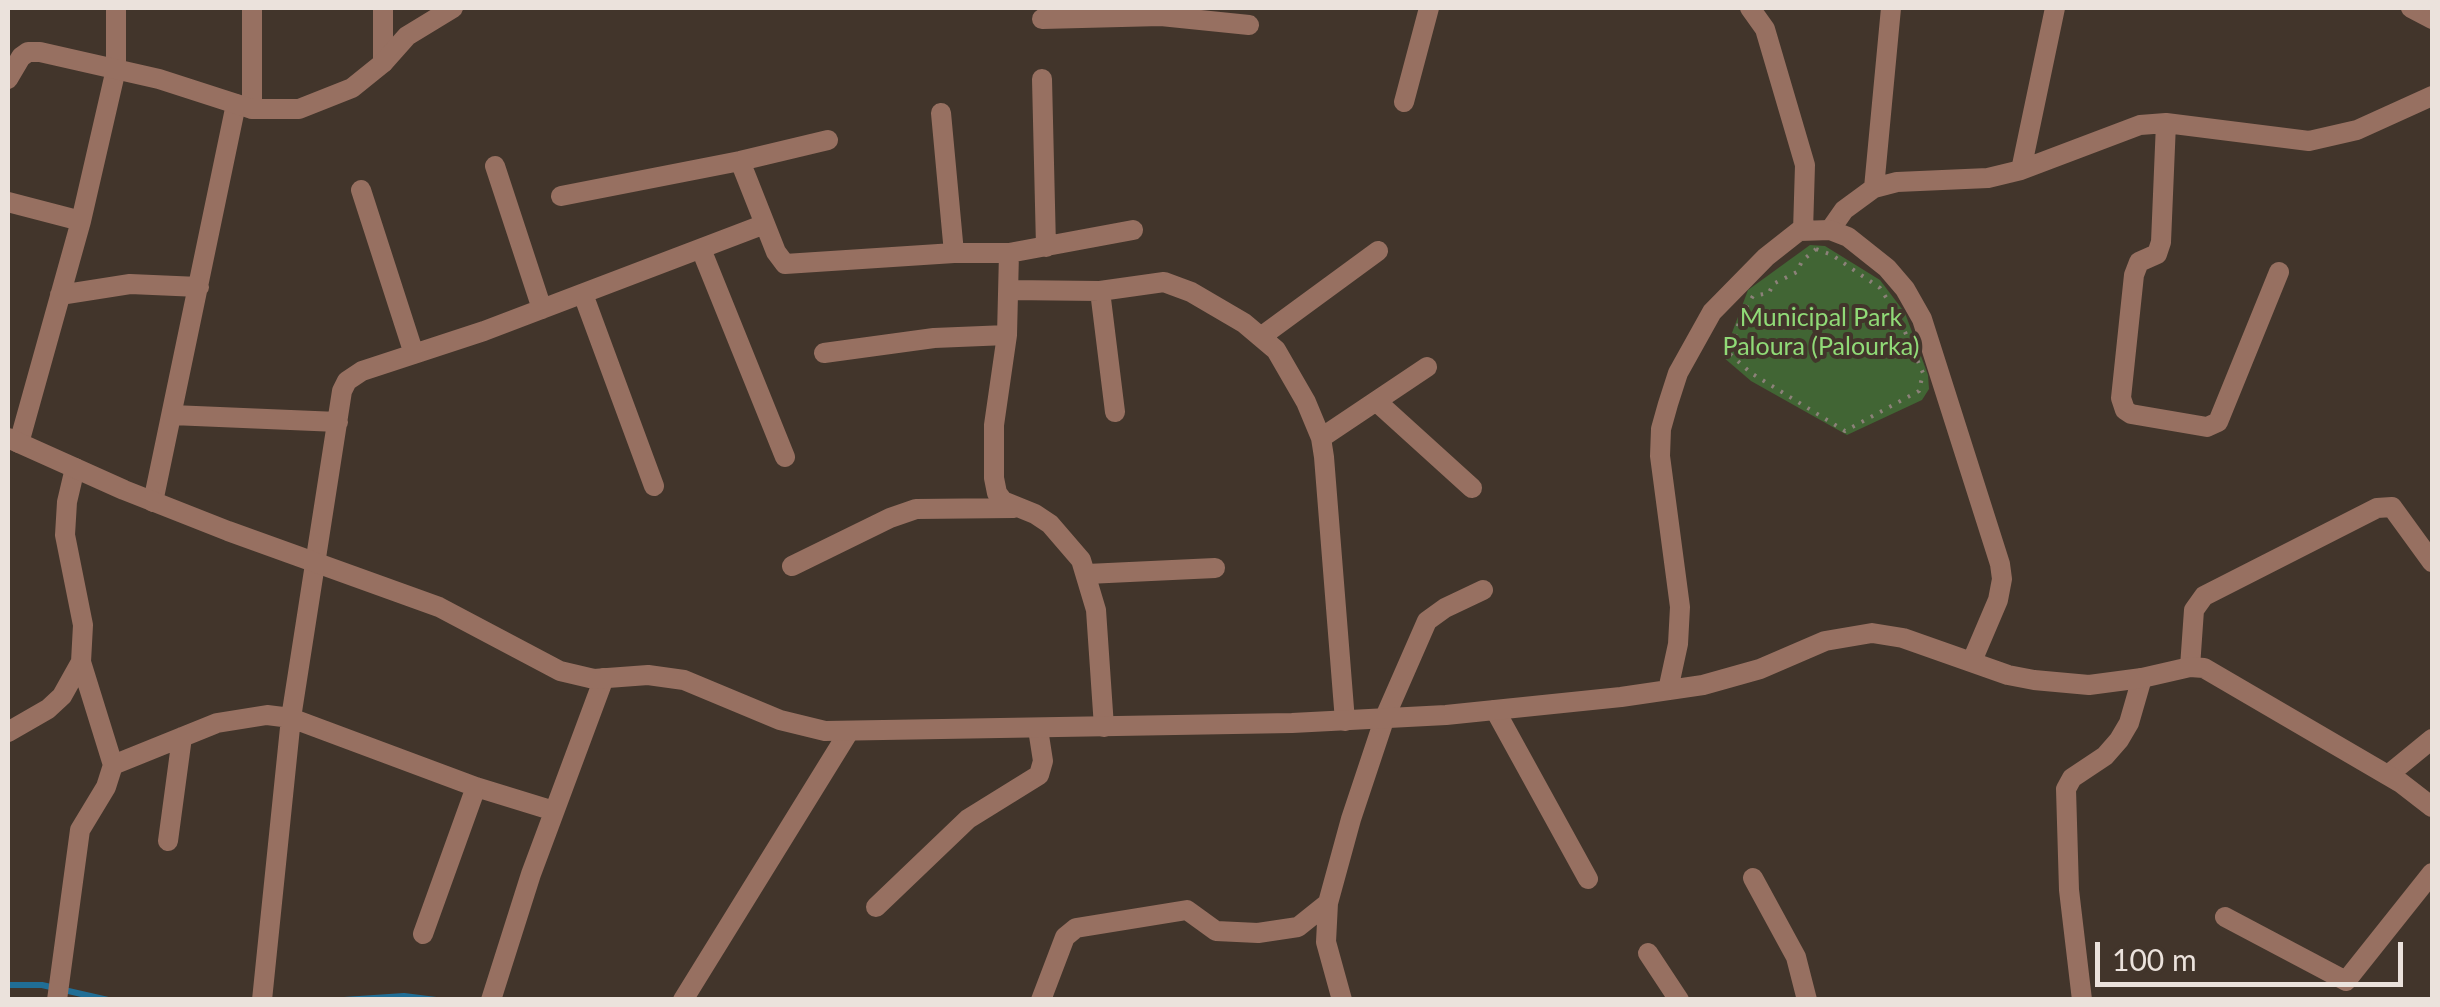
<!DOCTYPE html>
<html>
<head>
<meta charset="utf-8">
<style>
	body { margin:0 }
	#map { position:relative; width:2440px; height:1007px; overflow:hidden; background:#42352b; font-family:Lato,sans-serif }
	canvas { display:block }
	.frame { position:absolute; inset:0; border:10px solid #ebe2dc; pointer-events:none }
	.scale { position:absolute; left:2095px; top:942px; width:308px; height:45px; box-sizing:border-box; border:5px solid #ebe2dc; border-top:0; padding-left:12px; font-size:30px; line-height:35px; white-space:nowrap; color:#ebe2dc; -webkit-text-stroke:8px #42352b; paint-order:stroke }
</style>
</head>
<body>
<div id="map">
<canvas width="2440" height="1007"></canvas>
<div class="frame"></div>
<div class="scale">100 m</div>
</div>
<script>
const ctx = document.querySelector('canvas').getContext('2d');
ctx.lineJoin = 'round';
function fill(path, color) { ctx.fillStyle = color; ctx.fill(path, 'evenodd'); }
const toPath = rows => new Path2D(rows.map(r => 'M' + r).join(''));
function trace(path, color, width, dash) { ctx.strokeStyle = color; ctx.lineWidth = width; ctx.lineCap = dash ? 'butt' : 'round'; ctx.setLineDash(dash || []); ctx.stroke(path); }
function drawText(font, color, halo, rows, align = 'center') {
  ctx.font = font + ' Lato,sans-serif'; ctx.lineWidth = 8; ctx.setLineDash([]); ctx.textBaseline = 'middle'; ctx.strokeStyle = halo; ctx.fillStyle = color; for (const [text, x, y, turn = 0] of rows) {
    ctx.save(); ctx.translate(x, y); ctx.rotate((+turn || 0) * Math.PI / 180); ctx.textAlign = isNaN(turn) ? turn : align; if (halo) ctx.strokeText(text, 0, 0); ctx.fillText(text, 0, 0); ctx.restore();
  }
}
const green = toPath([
	[1810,245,1825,246,1880,280,1905,313,1928,375,1929,389,1922,400,1847,435,1751,381,1723,357,1748,290]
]);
const stream = toPath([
	[8,985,42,985,108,1000],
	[344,1000,404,996,436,1000]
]);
const path = toPath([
	[1816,249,1832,255,1880,288,1898,316,1923,373,1919,391,1845,431,1751,373,1730,354,1741,315,1753,296,1769,293,1773,284,1797,272,1802,261,1816,249]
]);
const minor = toPath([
	[252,8,252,109],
	[383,8,383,63],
	[2411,8,2432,19],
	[1042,19,1161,16,1249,25],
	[1042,79,1046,247],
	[1404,102,1429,8],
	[941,113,954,253],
	[2166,123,2161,242,2157,254,2139,262,2134,275,2121,398,2125,410,2131,414,2207,427,2218,422,2279,272],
	[740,161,776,252,785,264,954,253,1009,253,1133,230],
	[495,166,542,309],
	[2021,170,2055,8],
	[1874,188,1891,8],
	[361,190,414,354],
	[561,196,740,161,828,140],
	[8,202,81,221],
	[1830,230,1844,210,1874,188,1897,182,1988,178,2021,170,2140,125,2166,123,2309,141,2357,130,2432,96],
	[701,249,785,457],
	[1009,253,1007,335,994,425,994,478,997,493,1003,501,1035,514,1050,524,1081,560,1096,610,1104,727],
	[1009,290,1100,291,1164,282,1191,292,1244,323,1276,350,1306,402,1321,438,1324,457,1345,721],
	[1100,291,1115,412],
	[583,294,654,486],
	[60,295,130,284,199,287],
	[1262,336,1378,251],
	[824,353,934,338,1007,335],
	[1376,401,1472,488],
	[172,415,338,422],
	[1321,438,1427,367],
	[19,443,81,221,116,69,116,8],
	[153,502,236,104],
	[792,566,890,518,916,509,1014,508],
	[1087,574,1215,568],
	[2190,667,2194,610,2204,596,2377,508,2392,507,2432,562],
	[1495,710,1588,879],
	[8,732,48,709,62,696,81,662,83,625,65,535,67,502,75,468],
	[113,765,217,723,267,715,291,718,476,787,554,811],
	[2388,775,2432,739],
	[168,841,182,737],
	[1753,878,1796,957,1807,1000],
	[876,907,968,819,1039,775,1043,761,1038,729],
	[2225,917,2346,981,2432,873],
	[423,934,476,787],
	[1648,953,1679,1000],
	[57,1000,80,830,106,787,113,765,81,662],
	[262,1000,291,718,342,391,347,381,362,371,484,331,765,224],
	[491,1000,531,874,604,678],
	[683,1000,848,733],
	[1041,1000,1065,937,1076,928,1187,910,1216,931,1258,933,1298,927,1328,903],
	[1342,1000,1326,942,1328,903,1351,819,1385,717,1427,621,1445,608,1483,590],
	[2082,1000,2069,890,2066,789,2072,778,2105,756,2119,740,2129,723,2142,678]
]);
const tertiary = toPath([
	[1750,8,1765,29,1805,165,1803,231],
	[8,79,21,57,28,52,40,52,159,79,252,109,299,109,352,88,383,63,407,36,453,8],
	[8,438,124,490,228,531,439,607,560,671,594,679,648,675,684,680,780,720,825,731,1292,723,1446,715,1621,697,1703,685,1760,669,1825,641,1872,633,1903,638,2008,675,2034,680,2089,685,2142,678,2190,667,2204,668,2401,783,2432,807],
	[1668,690,1678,644,1680,607,1660,456,1661,429,1668,404,1678,373,1712,312,1766,257,1799,231,1830,230,1848,237,1887,268,1905,289,1922,319,2000,564,2002,579,1998,600,1972,661]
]);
const parkNames = [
	["Municipal Park",1821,318],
	["Paloura (Palourka)",1821,347]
];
fill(green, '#416534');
trace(stream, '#206e96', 6);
trace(path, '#8c8179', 4, [2.5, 8]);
trace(minor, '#977061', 20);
trace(tertiary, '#977061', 20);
drawText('25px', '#90da77', '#42352b', parkNames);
</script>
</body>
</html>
